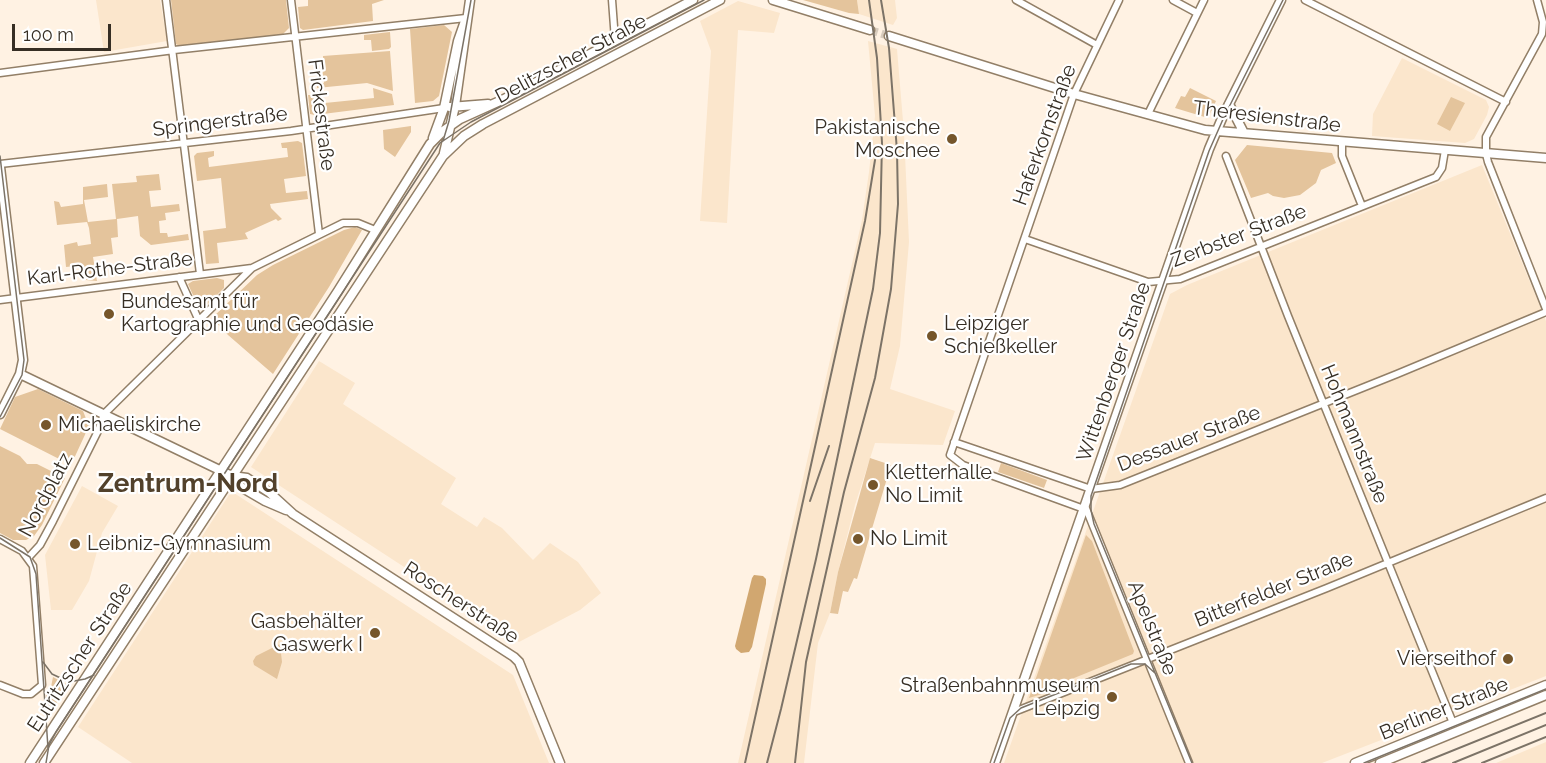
<!DOCTYPE html>
<html>
<head>
<meta charset="utf-8">
<style>
	body { margin:0 }
	#map { position:relative; width:1546px; height:763px; overflow:hidden; background:#fff2e3; font-family:Raleway,sans-serif }
	canvas { display:block }
	.scale { position:absolute; left:12px; top:24px; width:99px; height:27px; box-sizing:border-box; border:3px solid #362e24; border-top:0; padding-left:8px; font-size:18px; line-height:21px; white-space:nowrap; color:#362e24; -webkit-text-stroke:4px #fff; paint-order:stroke }
</style>
</head>
<body>
<div id="map">
<canvas width="1546" height="763"></canvas>
<div class="scale">100 m</div>
</div>
<script>
const ctx = document.querySelector('canvas').getContext('2d');
ctx.lineJoin = 'round';
function fill(path, color) { ctx.fillStyle = color; ctx.fill(path, 'evenodd'); }
const toPath = rows => new Path2D(rows.map(r => 'M' + r).join(''));
function trace(path, color, width, dash) { ctx.strokeStyle = color; ctx.lineWidth = width; ctx.lineCap = dash ? 'butt' : 'round'; ctx.setLineDash(dash || []); ctx.stroke(path); }
function drawText(font, color, halo, rows, align = 'center') {
  ctx.font = font + ' Raleway,sans-serif'; ctx.lineWidth = 4.5; ctx.setLineDash([]); ctx.textBaseline = 'middle'; ctx.strokeStyle = halo; ctx.fillStyle = color; for (const [text, x, y, turn = 0] of rows) {
    ctx.save(); ctx.translate(x, y); ctx.rotate((+turn || 0) * Math.PI / 180); ctx.textAlign = isNaN(turn) ? turn : align; if (halo) ctx.strokeText(text, 0, 0); ctx.fillText(text, 0, 0); ctx.restore();
  }
}
const built = toPath([
	[96,0,160,0,167,41,104,52],
	[857,0,895,0,897,18,893,25,859,14],
	[738,1,780,13,774,33,738,30,727,223,700,221,711,51,700,21],
	[868,41,897,49,904,133,909,242,900,346,890,389,955,411,943,445,875,443,855,505,838,572,830,613,818,643,804,763,738,763,862,220,869,172,875,116],
	[1402,58,1486,100,1489,107,1487,115,1474,139,1465,143,1372,136,1373,114],
	[1482,165,1546,321,1546,676,1322,763,1004,763,1170,294,1187,285],
	[319,361,355,383,343,404,456,478,441,504,477,527,484,517,502,528,533,560,550,543,578,562,601,593,580,610,519,642,251,467],
	[82,486,118,506,102,533,89,581,72,610,51,610,45,555],
	[234,493,513,675,549,763,132,763,78,727,229,495],
	[1546,742,1546,763,1496,763]
]);
const green = toPath([
	[171,0,286,0,289,28,281,36,181,47,176,44],
	[308,0,384,0,372,4,373,21,303,30,300,28,298,7,308,6],
	[803,0,857,0,859,14,849,13],
	[444,25,452,32,439,96,433,101,415,103,410,29],
	[390,32,391,47,389,49,372,51,371,40,364,40,364,35],
	[390,51,393,91,367,83,317,88,317,84,324,83,321,60,323,59,323,56],
	[373,88,392,94,394,105,315,115,310,114,308,95,313,95,315,104,374,98],
	[1190,88,1216,101,1208,118,1175,108,1181,96,1185,97],
	[1451,97,1465,103,1450,131,1437,124],
	[411,126,411,132,395,157,384,149,383,130],
	[298,141,302,143,306,176,284,179,286,193,307,191,308,199,270,204,271,208,282,219,278,221,276,219,245,233,248,239,217,243,219,263,206,264,203,231,226,228,221,178,197,181,194,156,197,153,214,151,214,156,208,158,209,167,288,157,287,148,282,148,281,143],
	[1247,145,1332,153,1336,163,1321,170,1316,183,1300,195,1284,198,1273,196,1268,193,1251,198,1235,160],
	[159,174,161,190,149,191,151,207,179,204,180,211,165,213,166,220,159,221,160,233,167,233,168,237,188,234,189,240,151,245,140,236,138,216,117,219,118,237,111,238,113,254,93,257,97,281,86,280,84,265,66,267,64,245,77,242,78,246,91,244,89,228,87,222,57,225,54,201,59,202,61,207,83,204,83,187,107,184,108,197,84,200,88,222,116,219,112,184,137,182,136,176],
	[355,227,362,230,329,287,273,374,228,335,212,318,257,275,273,265,344,230],
	[217,278,224,280,224,288,202,310,198,306,188,284,193,281],
	[38,389,83,411,89,426,71,465,0,429,15,397],
	[0,446,20,456,27,464,37,464,65,478,42,525,34,536,26,540,13,540,0,533],
	[870,458,891,465,857,579,854,578,848,592,843,591,838,614,830,613,838,572],
	[1001,463,1047,480,1044,488,998,472],
	[1086,535,1092,541,1134,651,1133,654,1057,685,1052,691,1029,698],
	[280,644,282,662,277,679,254,665,253,661,256,656],
	[53,677,68,685,48,716,46,694,51,687]
]);
const water = toPath([
	[754,575,763,576,766,579,766,584,752,647,749,652,741,653,736,649,735,646,752,578]
]);
const secondaryTunnel = toPath([
	[870,30,889,36]
]);
const minor = toPath([
	[166,0,200,274],
	[291,0,319,234],
	[612,0,615,40],
	[1016,0,1097,45],
	[1173,0,1197,13],
	[1305,0,1506,102],
	[1537,0,1543,22,1542,34,1486,137,1486,154,1488,162,1546,309],
	[0,73,174,50,466,18],
	[1148,114,1204,0],
	[1342,142,1342,156,1362,206],
	[1226,156,1288,316,1453,723],
	[0,164,291,131,444,108],
	[1025,239,1148,282,1180,279,1436,177,1442,168,1445,150],
	[179,277,199,321],
	[0,300,252,268],
	[954,442,1091,489,1120,485,1397,374,1546,312],
	[1085,506,1189,763],
	[1084,509,963,465,950,455,1074,94,1119,0],
	[0,539,22,551,33,566,42,685,31,694,23,694,0,685],
	[28,558,40,545,53,521,98,431,104,414,252,268,343,223,358,223,375,230],
	[1014,712,1327,588,1546,498]
]);
const secondary = toPath([
	[773,0,870,30],
	[889,36,1074,94,1205,130,1546,158],
	[1229,104,1244,133],
	[450,107,488,104],
	[433,138,444,108,458,41,465,21],
	[444,153,455,106,470,0],
	[0,167,23,360,20,374,0,414],
	[20,374,232,476,241,487,265,501,286,510],
	[232,476,247,478,270,493,293,514,514,657,519,662,560,763],
	[30,763,338,291,430,144,443,131,460,119,502,100,693,0],
	[44,763,443,156,464,136,483,124,720,0],
	[995,763,1209,149,1223,116,1281,0],
	[1355,763,1546,685],
	[1380,763,1546,695]
]);
const tram = toPath([
	[443,141,449,121,471,0],
	[0,156,24,360,22,375,0,417],
	[0,538,30,557,36,574,48,748],
	[43,662,52,674,69,682,85,679,94,675],
	[46,763,49,745,56,732,440,143,471,122,704,0],
	[994,763,1010,718,1021,708,1131,664,1145,664,1156,674],
	[1192,763,1094,524,1091,510,1091,496,1209,151,1224,117,1283,0],
	[1364,763,1546,689]
]);
const rail = toPath([
	[810,501,829,446],
	[745,763,865,221,875,160],
	[767,763,781,709,816,559,873,289,880,233,882,143,877,58,869,0],
	[795,763,806,662,844,492,875,378,891,289,898,204,897,151,889,48,881,0],
	[1422,763,1546,713],
	[1453,763,1546,725],
	[1482,763,1546,737]
]);
const markers = [
	[952,139,6,"#75562b"],
	[109,314,6,"#75562b"],
	[932,336,6,"#75562b"],
	[46,425,6,"#75562b"],
	[873,485,6,"#75562b"],
	[858,539,6,"#75562b"],
	[75,544,6,"#75562b"],
	[375,633,6,"#75562b"],
	[1508,659,6,"#75562b"],
	[1112,697,6,"#75562b"]
];
const streetNames = [
	["Delitzscher Straße",571,59,-28],
	["Frickestraße",321,115,83],
	["Theresienstraße",1267,117,7],
	["Springerstraße",220,122,-7],
	["Haferkornstraße",1045,135,-70],
	["Zerbster Straße",1239,236,-21],
	["Karl-Rothe-Straße",110,269,-7],
	["Wittenberger Straße",1114,372,-71],
	["Hohmannstraße",1354,434,68],
	["Dessauer Straße",1189,439,-21],
	["Nordplatz",46,495,-62],
	["Bitterfelder Straße",1274,590,-22],
	["Roscherstraße",461,603,33],
	["Apelstraße",1152,628,68],
	["Eutritzscher Straße",80,657,-57],
	["Berliner Straße",1444,709,-22]
];
const poiNames = [
	["Pakistanische",940,128,"right"],
	["Moschee",940,151,"right"],
	["Bundesamt für",121,302],
	["Kartographie und Geodäsie",121,325],
	["Leipziger",944,324],
	["Schießkeller",944,347],
	["Michaeliskirche",58,425],
	["Kletterhalle",885,473],
	["No Limit",885,496],
	["No Limit",870,539],
	["Leibniz-Gymnasium",87,544],
	["Gasbehälter",363,622,"right"],
	["Gaswerk I",363,645,"right"],
	["Vierseithof",1496,659,"right"],
	["Straßenbahnmuseum",1100,686,"right"],
	["Leipzig",1100,709,"right"]
];
const districtNames = [
	["Zentrum-Nord",188,484]
];
fill(built, '#fbe6cc');
fill(green, '#e4c49c');
fill(water, '#d1a770');
trace(secondaryTunnel, '#d7cbbd', 8, [8, 4]);
trace(minor, '#927f67', 9);
trace(secondary, '#927f67', 11);
trace(minor, '#fff', 6);
trace(secondary, '#fff', 8);
trace(tram, '#7c7367', 1.5);
trace(rail, '#7c7367', 2);
for (const [x, y, r, color] of markers) { const dot = new Path2D(); dot.arc(x, y, r, 0, 2 * Math.PI); ctx.fillStyle = color; ctx.fill(dot); trace(dot, '#fff', 2); }
drawText('20px', '#362e24', '#fff', streetNames);
drawText('20px', '#362e24', '#fff', poiNames, 'left');
drawText('bold 26px', '#52412b', '#fff', districtNames);
</script>
</body>
</html>
